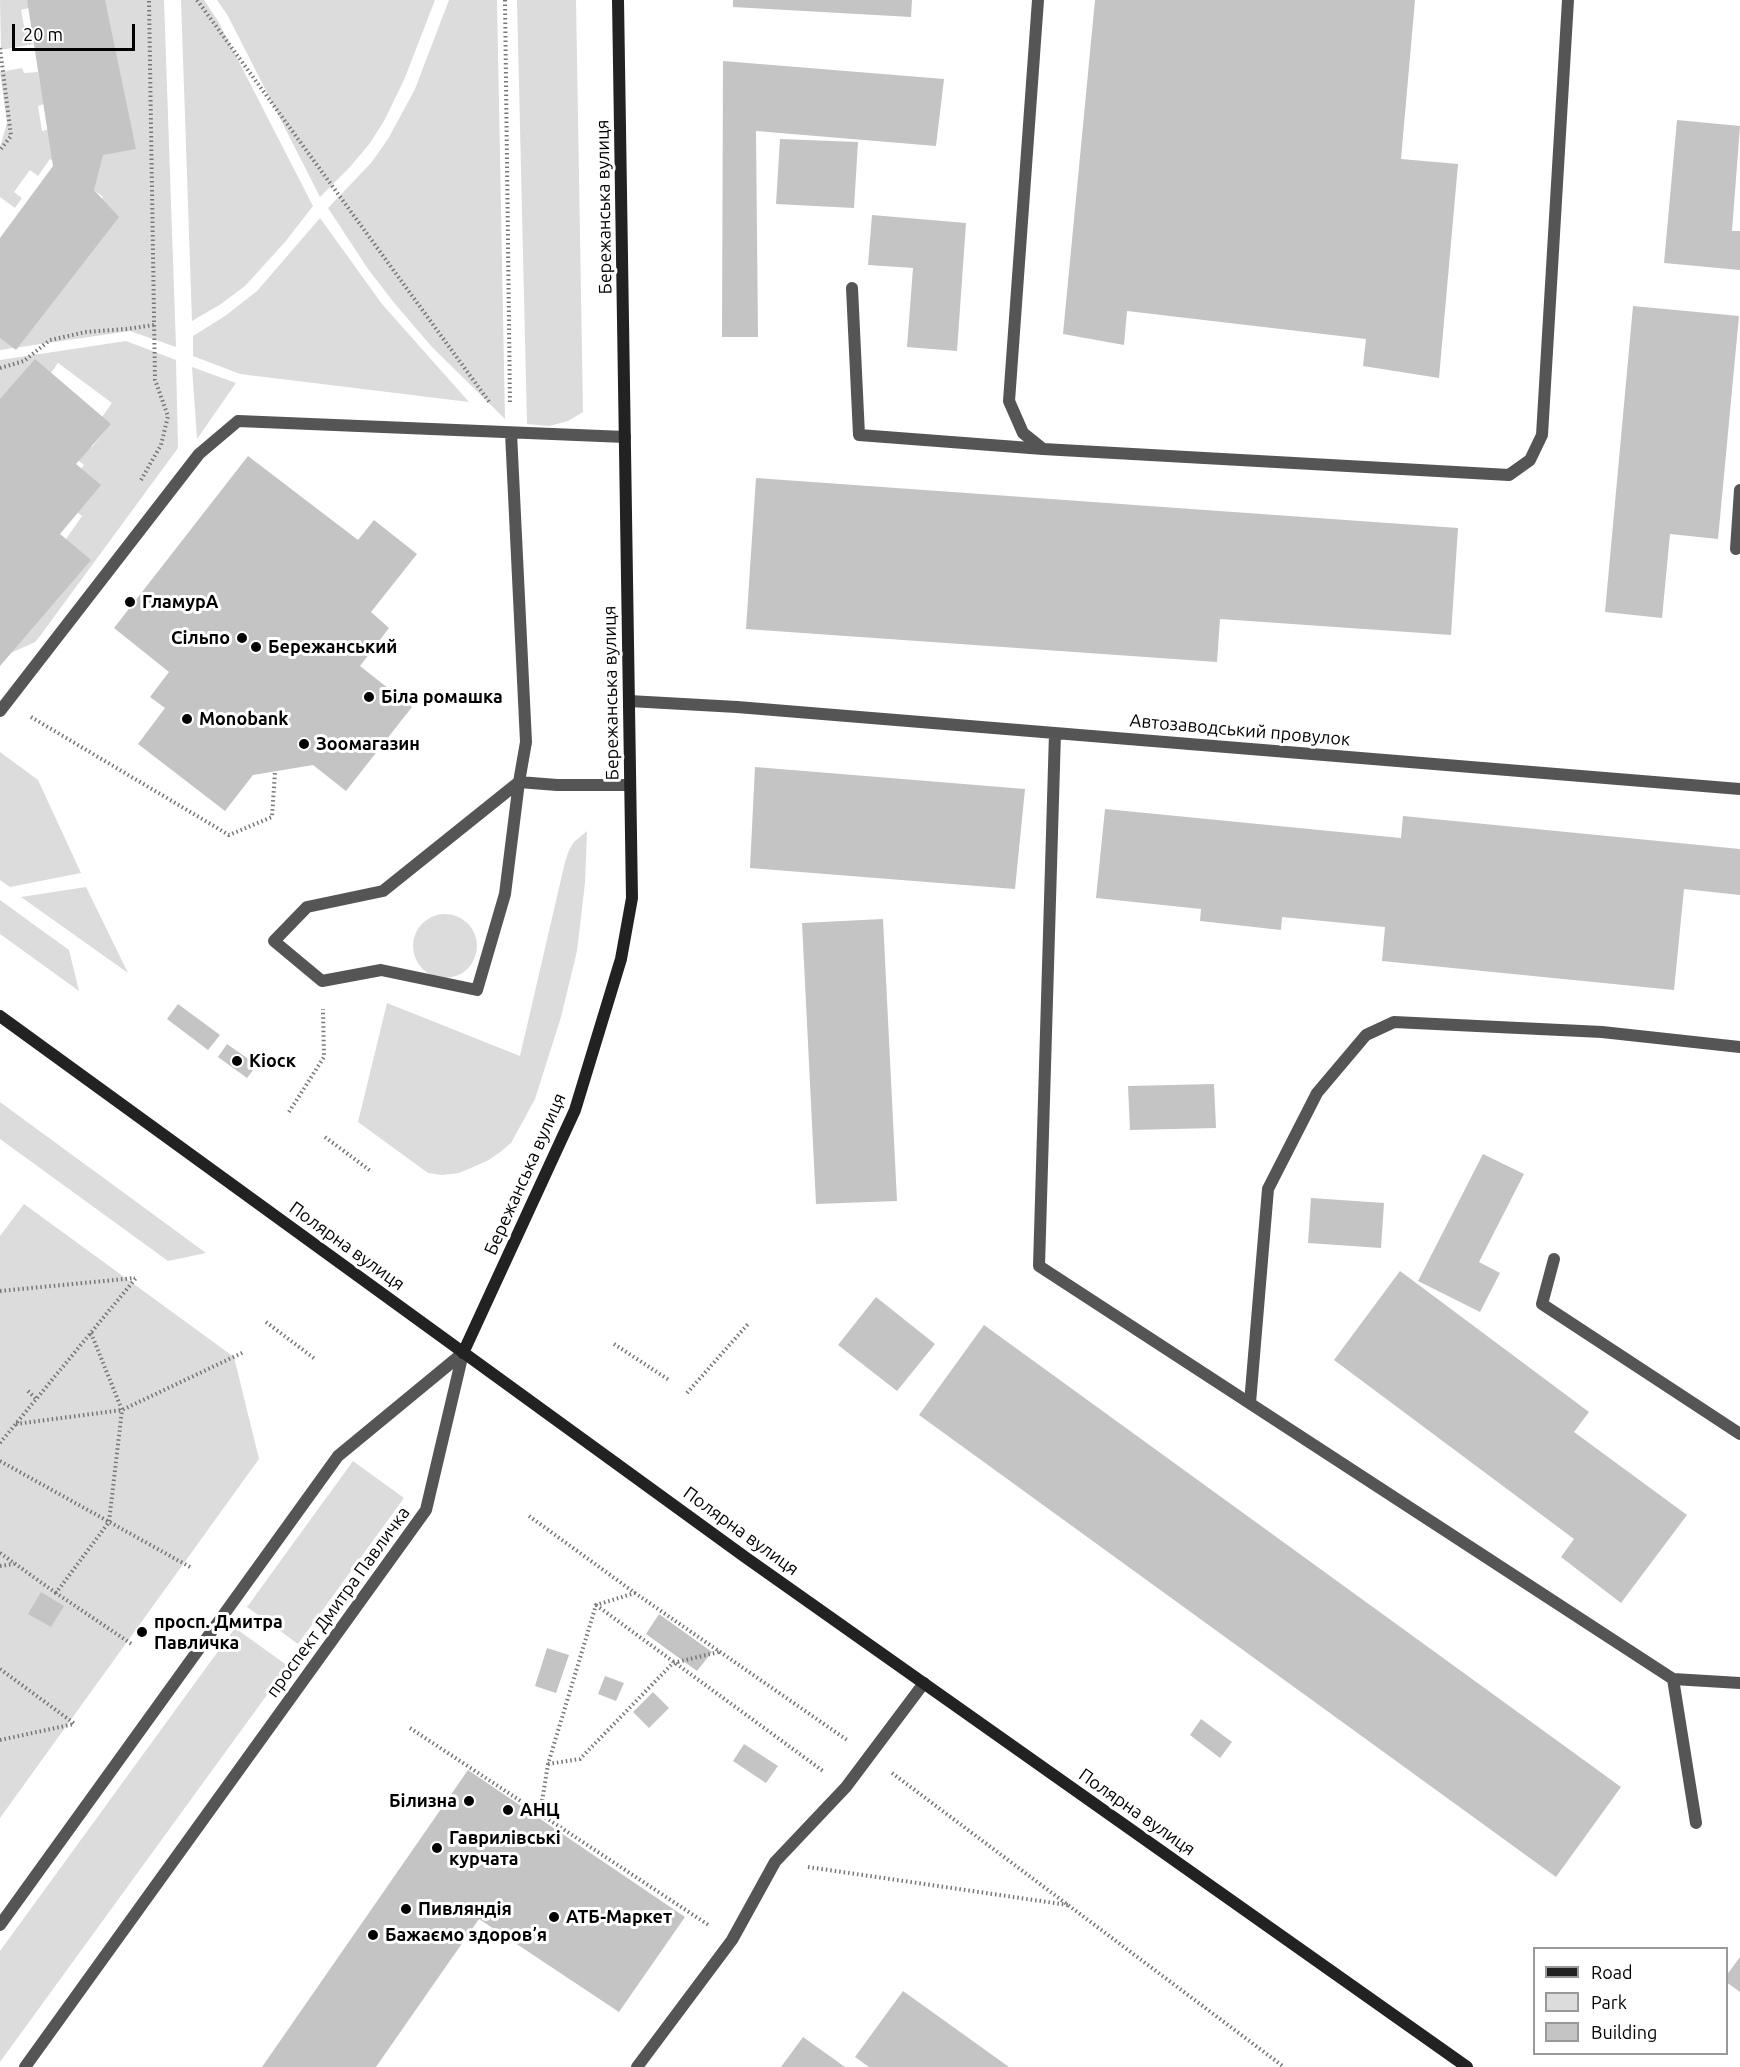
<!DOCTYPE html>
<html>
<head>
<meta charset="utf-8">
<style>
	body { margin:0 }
	#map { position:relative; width:1740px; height:2067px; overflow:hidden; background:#fff; font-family:Ubuntu,sans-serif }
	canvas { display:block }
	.legend { position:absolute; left:1533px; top:1947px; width:195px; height:108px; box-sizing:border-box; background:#fff; border:2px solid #999; margin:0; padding:8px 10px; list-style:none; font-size:18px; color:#000 }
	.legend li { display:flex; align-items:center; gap:12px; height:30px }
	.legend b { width:30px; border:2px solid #999 }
	.scale { position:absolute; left:12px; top:24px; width:123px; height:27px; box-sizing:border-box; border:3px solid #000; border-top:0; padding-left:8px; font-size:18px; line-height:21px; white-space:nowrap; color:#000; -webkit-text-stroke:4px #fff; paint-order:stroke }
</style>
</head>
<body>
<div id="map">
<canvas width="1740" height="2067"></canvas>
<ul class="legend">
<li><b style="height:8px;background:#222"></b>Road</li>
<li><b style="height:16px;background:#dcdcdc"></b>Park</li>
<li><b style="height:16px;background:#c4c4c4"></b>Building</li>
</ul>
<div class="scale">20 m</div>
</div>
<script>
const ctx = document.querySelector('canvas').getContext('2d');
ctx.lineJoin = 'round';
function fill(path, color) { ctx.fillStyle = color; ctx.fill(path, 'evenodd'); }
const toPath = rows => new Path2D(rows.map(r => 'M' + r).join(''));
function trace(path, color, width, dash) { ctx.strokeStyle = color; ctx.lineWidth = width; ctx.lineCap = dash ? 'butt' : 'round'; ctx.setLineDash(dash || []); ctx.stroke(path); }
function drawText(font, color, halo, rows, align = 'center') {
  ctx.font = font + ' Ubuntu,sans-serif'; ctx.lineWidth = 6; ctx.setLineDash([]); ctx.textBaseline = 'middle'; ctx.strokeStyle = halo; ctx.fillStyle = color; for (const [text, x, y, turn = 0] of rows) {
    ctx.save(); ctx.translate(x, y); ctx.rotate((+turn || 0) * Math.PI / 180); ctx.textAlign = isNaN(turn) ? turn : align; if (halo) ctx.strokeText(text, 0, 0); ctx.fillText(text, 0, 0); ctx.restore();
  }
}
const green = toPath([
	[0,0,27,0,29,8,21,10,25,31,33,30,34,44,1,50],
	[98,0,164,0,176,347,130,331,0,350,0,323,90,215,103,197,86,184],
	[181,0,204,0,218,21,313,206,285,242,245,286,221,304,192,321],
	[217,0,435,0,404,80,384,121,370,143,350,167,320,197,228,16],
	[449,0,497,0,505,419,432,347,395,304,368,269,328,208,371,163,388,139,415,89],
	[517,0,576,0,583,412,568,421,549,426,527,424],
	[22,68,24,73,38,72,44,104,38,106,42,131,50,129,69,171,50,159,38,176,30,170,14,192,22,198,15,208,0,197,0,147,7,123,0,72],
	[320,218,382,304,469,402,240,374,193,356,193,336,225,316,257,291],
	[126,341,176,360,178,448,40,636,35,642,0,658,55,555,82,516,59,499,84,465,74,457,84,442,92,447,110,424,102,417,112,403,58,363,44,383,0,421,0,360],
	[192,367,236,383,197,439],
	[0,752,38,780,81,873,10,887,0,880],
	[587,831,585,883,577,951,561,1017,535,1099,511,1143,499,1153,487,1161,459,1173,442,1175,428,1173,358,1122,387,1003,520,1056,565,862,569,850,574,842],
	[86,887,128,973,21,897],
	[0,900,69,950,79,991,0,934],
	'413 946a32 32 0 1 1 64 0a32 32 0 1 1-64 0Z',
	[0,1102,206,1253,168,1261,0,1139],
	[24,1204,234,1357,259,1459,0,1818,0,1236],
	[353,1461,404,1498,298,1644,247,1607],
	[235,1628,288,1666,0,2062,0,1951]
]);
const building = toPath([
	[27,0,105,0,136,149,103,155,94,190,119,217,16,350,0,338,0,238,53,166],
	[733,0,912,0,911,17,733,7],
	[1095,0,1415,0,1401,159,1458,164,1439,378,1363,366,1366,339,1127,311,1124,345,1063,334],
	[723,61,944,79,936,146,756,131,758,337,722,337],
	[1677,120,1740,126,1732,231,1740,231,1740,270,1664,263],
	[780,139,858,142,854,208,776,204],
	[872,215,966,223,957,351,907,347,913,268,868,265],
	[1633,306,1739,316,1718,539,1670,534,1662,618,1605,612],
	[35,359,111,424,76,464,101,485,60,534,91,560,0,666,0,399],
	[248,456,358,540,374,520,417,554,371,612,389,628,360,666,412,707,346,791,313,765,253,775,225,811,138,744,165,708,150,697,169,672,114,628],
	[756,478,1458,528,1451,635,1220,619,1217,662,746,629],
	[755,767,1025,789,1015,889,750,868],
	[1105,809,1401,838,1403,816,1740,849,1740,895,1684,889,1674,990,1382,961,1385,927,1282,917,1281,930,1200,921,1201,909,1096,898],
	[883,919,897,1201,816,1204,802,923],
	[178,1004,220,1035,208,1050,167,1019],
	[227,1044,257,1065,247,1078,218,1057],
	[1214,1084,1216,1128,1130,1130,1128,1086],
	[1483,1154,1524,1174,1479,1262,1500,1273,1480,1312,1418,1281],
	[1311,1198,1384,1203,1381,1248,1308,1243],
	[1400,1271,1589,1412,1574,1432,1687,1515,1621,1603,1561,1557,1574,1539,1334,1360],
	[876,1297,935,1344,897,1391,838,1345],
	[984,1325,1621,1787,1556,1877,919,1415],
	[41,1592,64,1606,51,1627,28,1614],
	[659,1614,712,1652,697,1671,646,1634],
	[547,1648,569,1655,556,1693,535,1686],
	[605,1676,624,1683,616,1701,598,1694],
	[653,1692,669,1708,649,1728,633,1712],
	[1201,1719,1232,1742,1220,1758,1190,1735],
	[744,1744,778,1766,766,1783,733,1761],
	[468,1770,685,1917,619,2012,479,1919,376,2067,262,2067],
	[1740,1957,1740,1992,1726,1982,1726,1976],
	[903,1991,1009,2067,869,2067,855,2057],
	[803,2037,845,2067,781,2067]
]);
const path = toPath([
	[197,0,490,403],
	[505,0,510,404],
	[0,48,11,136,0,150],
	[0,368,24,361,50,340,86,332,126,329,154,325],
	[141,480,161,445,168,416,155,380,149,0],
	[31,717,229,835,272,817,275,772],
	[289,1112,324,1057,323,1009],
	[325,1137,372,1172],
	[0,1291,135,1278],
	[266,1322,315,1359],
	[91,1333,122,1410,109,1522,56,1593,133,1645],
	[614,1344,669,1380],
	[28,1391,36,1399],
	[687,1393,748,1324],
	[16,1424,122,1410,244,1352],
	[0,1443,136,1278],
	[0,1461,190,1567],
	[529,1516,635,1593,847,1740],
	[0,1553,56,1593],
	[0,1566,14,1564],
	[596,1605,823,1771],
	[0,1669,75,1724],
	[410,1728,710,1926],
	[0,1740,74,1724],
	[548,1764,580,1759,673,1663,719,1652],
	[892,1773,1284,2067],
	[540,1814,548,1764,596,1605,635,1593],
	[808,1867,1068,1905]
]);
const lane = toPath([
	[1038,0,1009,401,1023,433,1043,449,1509,475,1530,460,1542,435,1568,0],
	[852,288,859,435,1043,449],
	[511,433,526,742,519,782,383,891,307,907,274,941,322,981,381,970,477,990,505,894,519,782,557,785,630,785],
	[1736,549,1740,490],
	[629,701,737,707,1740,789],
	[0,711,199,454,238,421,625,437],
	[1055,733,1039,1266,1673,1679,1696,1823],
	[1554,1259,1542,1304,1740,1434],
	[1250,1403,1268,1189,1317,1093,1366,1035,1394,1022,1602,1032,1740,1047],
	[1673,1679,1740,1683],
	[637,2067,732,1940,775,1862,846,1787,924,1683]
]);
const street = toPath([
	[0,1925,338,1456,463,1353],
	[25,2067,426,1510,463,1353]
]);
const secondary = toPath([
	[0,1016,745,1557,1467,2067],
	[463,1353,575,1110,621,959,632,898,618,0]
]);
const markers = [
	[130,602,6,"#000"],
	[242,638,6,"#000"],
	[256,647,6,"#000"],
	[369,697,6,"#000"],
	[187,719,6,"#000"],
	[304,744,6,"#000"],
	[237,1061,6,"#000"],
	[142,1632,6,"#000"],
	[469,1801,6,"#000"],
	[508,1810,6,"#000"],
	[437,1848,6,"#000"],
	[406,1909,6,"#000"],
	[554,1917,6,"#000"],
	[373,1935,6,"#000"]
];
const streetNames = [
	["Бережанська вулиця",604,207,-91],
	["Бережанська вулиця",611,693,-91],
	["Автозаводський провулок",1240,730,5],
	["Бережанська вулиця",525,1174,-66],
	["Полярна вулиця",347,1246,36],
	["Полярна вулиця",741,1531,36],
	["проспект Дмитра Павличка",338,1602,-54],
	["Полярна вулиця",1137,1812,35]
];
const poiNames = [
	["ГламурА",142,602],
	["Сільпо",230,638,"right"],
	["Бережанський",268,647],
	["Біла ромашка",381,697],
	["Monobank",199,719],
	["Зоомагазин",316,744],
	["Кіоск",249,1061],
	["просп. Дмитра",154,1622],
	["Павличка",154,1643],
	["Білизна",457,1801,"right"],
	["АНЦ",520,1810],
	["Гаврилівські",449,1838],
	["курчата",449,1859],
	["Пивляндія",418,1909],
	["АТБ-Маркет",566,1917],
	["Бажаємо здоровʼя",385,1935]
];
fill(green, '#dcdcdc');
fill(building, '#c4c4c4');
trace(path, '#777', 4, [1.5, 3]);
trace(lane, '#555', 12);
trace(street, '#555', 12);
trace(secondary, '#222', 12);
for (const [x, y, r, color] of markers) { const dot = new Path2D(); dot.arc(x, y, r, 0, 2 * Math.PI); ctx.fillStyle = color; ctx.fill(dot); trace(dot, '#fff', 2); }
drawText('18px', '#000', '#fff', streetNames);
drawText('bold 18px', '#000', '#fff', poiNames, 'left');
</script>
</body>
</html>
